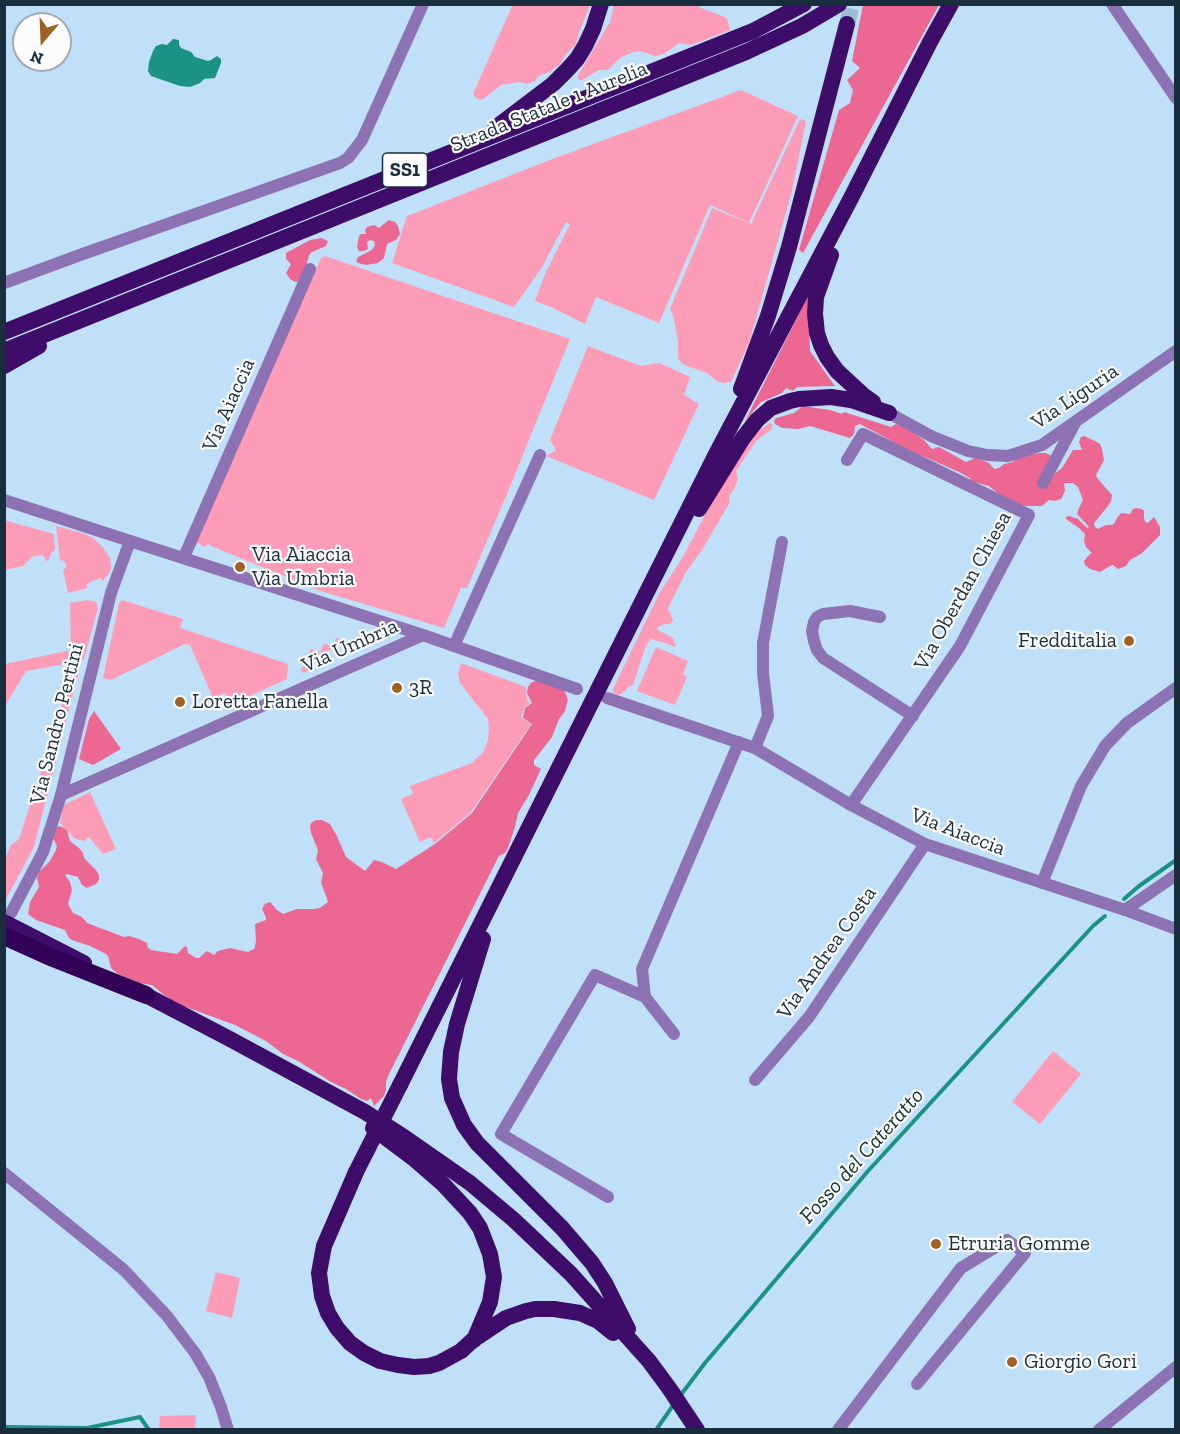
<!DOCTYPE html>
<html>
<head>
<meta charset="utf-8">
<style>
	body { margin:0 }
	#map { position:relative; width:1180px; height:1434px; overflow:hidden; background:#c0dff8; font-family:"Zilla Slab",serif }
	canvas { display:block }
	.frame { position:absolute; inset:0; border:6px solid #192e3d; pointer-events:none }
	.north { position:absolute; left:12px; top:12px; width:60px; height:60px; box-sizing:border-box; background:#fcfcfc; border:2px solid #a1aab0; border-radius:50%; rotate:199deg; font-size:16px; font-weight:700; line-height:24px; text-align:center; color:#192e3d }
	.north::after { content:''; display:block; margin:auto; width:21px; height:27px; background:#9e6225; clip-path:polygon(50% 0,100% 100%,50% 72%,0 100%) }
</style>
</head>
<body>
<div id="map">
<canvas width="1180" height="1434"></canvas>
<div class="frame"></div>
<div class="north">N</div>
</div>
<script>
const ctx = document.querySelector('canvas').getContext('2d');
ctx.lineJoin = 'round';
function fill(path, color) { ctx.fillStyle = color; ctx.fill(path, 'evenodd'); }
const toPath = rows => new Path2D(rows.map(r => 'M' + r).join(''));
function trace(path, color, width, dash) { ctx.strokeStyle = color; ctx.lineWidth = width; ctx.lineCap = dash ? 'butt' : 'round'; ctx.setLineDash(dash || []); ctx.stroke(path); }
function drawText(font, color, halo, rows, align = 'center') {
  ctx.font = font + ' "Zilla Slab",serif'; ctx.lineWidth = 4.5; ctx.setLineDash([]); ctx.textBaseline = 'middle'; ctx.strokeStyle = halo; ctx.fillStyle = color; for (const [text, x, y, turn = 0] of rows) {
    ctx.save(); ctx.translate(x, y); ctx.rotate((+turn || 0) * Math.PI / 180); ctx.textAlign = isNaN(turn) ? turn : align; if (halo) ctx.strokeText(text, 0, 0); ctx.fillText(text, 0, 0); ctx.restore();
  }
}
const green = toPath([
	[513,4,590,5,578,35,576,44,566,54,560,64,550,72,538,76,535,81,527,84,518,82,501,85,482,100,476,98,473,94],
	[613,5,696,5,701,8,725,17,727,19,730,30,691,45,679,43,664,54,655,56,640,51,633,52,620,58,608,70,599,70,582,80,579,80,577,77,610,22,613,10],
	[741,90,798,116,749,223,710,205,659,323,596,297,585,324,551,307,535,301,545,274,570,224,566,222,541,269,514,307,392,263,407,216,555,158],
	[800,119,806,121,792,191,757,315,749,343,731,382,723,383,717,381,707,373,682,364,678,358,678,341,673,315,670,309,712,208,751,224],
	[325,256,570,339,507,494,467,588,461,588,444,628,321,591,211,546,207,543,207,545,204,547,197,542,198,532,321,258],
	[588,346,641,366,659,363,690,377,684,395,699,404,654,500,546,456,556,450,550,440],
	[770,423,772,424,772,429,756,441,736,471,738,479,734,489,729,496,730,502,702,550,686,572,670,604,668,609,673,620,672,622,670,624,664,624,658,627,658,630,673,638,676,646,674,647,669,644,651,639,646,645,633,685,628,687,624,692,619,695,615,694,613,692,613,689,659,594,684,555,718,490,755,433],
	[4,520,54,534,55,550,51,553,49,560,46,561,43,555,33,556,23,566,5,570],
	[56,526,85,534,93,538,103,547,110,558,111,568,108,575,102,581,101,578,92,581,87,584,87,588,68,593,63,570,67,566,64,561,60,560],
	[88,600,96,602,98,608,84,659,78,661,81,663,34,847,5,901,5,859,11,845,19,839,76,662,26,671,5,706,5,664,71,650,70,603],
	[122,600,183,619,180,628,288,664,287,679,230,705,225,693,213,698,190,645,185,644,111,680,103,678,119,603],
	[336,638,362,646,352,651,347,642,309,660,312,669,303,673,301,670,311,649,320,653,324,644,333,646],
	[656,647,688,661,683,674,687,677,675,705,637,691],
	[461,663,526,687,527,699,530,703,524,708,521,718,531,724,471,812,434,843,431,837,420,842,401,799,413,794,410,786,472,763,484,751,488,740,489,729,488,719,460,683,458,673],
	[90,792,116,849,103,854,89,837,84,841,75,839,60,823,64,805],
	[1053,1051,1081,1074,1040,1124,1012,1102],
	[216,1272,240,1278,232,1318,206,1311],
	[196,1415,195,1429,159,1429,160,1416]
]);
const forest = toPath([
	[863,5,939,5,803,253,799,250,839,110,850,103,853,90,847,80,860,68,852,61],
	[389,220,395,222,398,226,400,234,396,240,387,244,384,258,378,263,366,265,358,263,356,261,358,257,372,250,375,245,374,241,370,240,367,242,368,249,364,251,359,251,357,247,359,236,361,234,366,234,365,230,367,227,374,225,379,228],
	[321,238,328,241,326,246,312,252,309,255,304,275,298,282,295,282,290,279,286,273,291,264,286,259,286,253,310,240],
	[811,290,808,304,810,351,835,386,797,387,793,391,786,388,782,393,761,402,745,421],
	[803,406,830,410,842,414,844,412,888,426,891,427,896,424,905,427,924,440,931,448,933,449,938,447,941,448,966,462,975,458,977,458,989,463,994,469,999,468,1004,464,1013,462,1017,457,1028,453,1034,454,1039,453,1046,453,1052,456,1054,474,1062,468,1073,450,1082,450,1079,442,1081,437,1084,436,1095,441,1100,444,1102,449,1104,460,1096,475,1097,478,1112,495,1111,501,1108,506,1094,523,1095,527,1098,529,1106,525,1111,525,1114,524,1117,518,1121,513,1130,514,1133,509,1136,508,1142,509,1144,511,1144,517,1145,522,1148,523,1154,517,1160,527,1160,535,1141,554,1130,560,1126,566,1118,569,1113,565,1110,566,1100,572,1090,569,1085,565,1084,561,1088,556,1092,553,1086,547,1084,541,1085,534,1079,528,1066,519,1066,517,1069,516,1078,519,1087,528,1089,527,1077,514,1079,508,1083,500,1078,487,1073,483,1064,483,1065,491,1061,499,1055,501,1049,500,1042,506,1025,506,1004,498,989,486,971,481,970,478,959,472,925,457,905,449,888,439,860,424,855,426,854,434,850,438,810,426,798,429,782,428,775,424,774,421,776,418,794,413],
	[543,680,564,689,568,700,565,711,559,719,552,737,534,760,534,765,541,769,529,795,518,813,515,827,508,848,505,853,499,856,389,1074,386,1082,386,1090,384,1096,374,1106,371,1098,367,1101,361,1099,346,1089,331,1082,298,1061,283,1054,266,1041,235,1025,178,1004,164,995,152,985,139,983,118,974,111,968,108,956,106,954,90,946,72,940,69,938,65,930,36,920,28,914,30,902,39,887,37,878,39,872,50,861,56,850,57,846,53,838,54,829,59,826,62,827,67,830,70,841,79,848,83,853,84,858,96,870,99,875,99,880,96,884,87,888,82,885,78,877,67,874,65,875,70,882,72,890,68,904,73,913,82,917,87,923,124,937,129,936,139,939,147,943,148,948,151,950,177,954,185,946,187,947,188,953,196,958,199,958,207,951,214,955,218,951,230,948,248,952,254,949,255,947,256,940,255,924,266,920,266,917,262,909,265,904,270,902,277,910,283,914,297,909,314,909,320,908,328,902,321,882,323,873,316,859,318,850,311,833,310,826,311,823,316,820,322,820,330,824,337,836,346,857,365,871,374,860,382,862,396,869,435,844,472,813,532,724,523,718,525,708,532,703,527,693,528,687,532,682],
	[94,711,121,749,93,765,79,759,89,719]
]);
const water = toPath([
	[173,39,179,40,179,45,181,48,191,52,195,57,208,61,211,60,217,56,221,59,221,63,215,78,204,79,200,83,190,87,180,86,151,76,148,71,149,62,153,51,156,46,162,44,167,45]
]);
const stream = toPath([
	[1124,899,1139,886,1176,860],
	[680,1396,705,1363,868,1171,1093,926,1105,916],
	[4,1427,87,1428,140,1417,149,1430],
	[656,1430,674,1404]
]);
const trunkTunnel = toPath([
	[847,24,852,4]
]);
const minor = toPath([
	[1112,4,1176,98],
	[4,283,80,255,340,163,348,158,362,140,423,4],
	[889,413,931,436,968,451,987,455,1008,456,1042,445,1176,351],
	[847,460,863,434,1029,515,960,646,851,805],
	[1043,483,1075,423],
	[4,500,130,541],
	[184,557,310,269],
	[880,617,850,611,823,614,817,617,814,622,812,631,814,641,817,650,823,658,913,716],
	[454,646,540,455],
	[755,748,768,716,763,673,763,643,782,542],
	[61,795,423,635],
	[1042,883,1081,786,1105,746,1127,723,1176,688],
	[1125,910,1176,875],
	[645,997,642,969,739,742],
	[755,1080,809,1017,925,844],
	[608,1197,501,1134,595,975,645,997,674,1034],
	[838,1430,961,1268,1007,1240,1025,1253,917,1384],
	[1099,1430,1176,1367]
]);
const tertiary = toPath([
	[607,698,755,748,851,805,925,844,1125,910,1176,929],
	[11,913,43,852,61,795,111,593,130,541,423,635,577,689],
	[4,1173,124,1270,167,1316,195,1353,209,1377,221,1407,228,1430]
]);
const trunk = toPath([
	[495,128,553,84,567,70,577,59,585,46,593,29,601,4],
	[831,255,816,297,815,314,817,333,821,345,827,357,837,371,863,395,873,402],
	[4,332,753,31,804,4],
	[4,351,746,52,802,26,839,4],
	[4,366,39,346],
	[741,389,768,316,789,247,847,24],
	[699,509,743,438,757,420,771,408,790,401,799,399,831,397,851,400,889,413],
	[4,922,84,963],
	[483,939,457,1024,451,1052,449,1079,452,1098,464,1125,477,1143,562,1228,592,1263,605,1283,628,1329],
	[136,990,228,1038,365,1112,404,1137,470,1183,514,1220,571,1274,649,1361,669,1388,697,1430],
	[400,1085,716,454,851,198,930,42,951,4],
	[373,1128,413,1158,443,1184,470,1213,480,1228,490,1254,494,1277,490,1302,474,1340],
	[356,1172,324,1246,319,1273,322,1296,328,1313,337,1328,350,1343,364,1353,380,1361,398,1365,414,1367,429,1366,439,1363,461,1351,473,1340,506,1318,526,1311,535,1309,554,1309,580,1313,598,1321,613,1333]
]);
const motorway = toPath([
	[4,936,53,958,146,995]
]);
const trunkBridge = toPath([
	[356,1172,400,1085]
]);
const markers = [
	[240,567,6,"#9e6225"],
	[1129,641,6,"#9e6225"],
	[397,688,6,"#9e6225"],
	[180,702,6,"#9e6225"],
	[936,1244,6,"#9e6225"],
	[1012,1362,6,"#9e6225"]
];
const shields = [
	[405,170,45]
];
const shieldNames = [
	["SS1",405,170]
];
const streetNames = [
	["Strada Statale 1 Aurelia",549,107,-22],
	["Via Liguria",1075,397,-34],
	["Via Aiaccia",229,405,-66],
	["Via Oberdan Chiesa",963,591,-61],
	["Via Umbria",350,646,-24],
	["Via Sandro Pertini",57,724,-76],
	["Via Aiaccia",958,832,21],
	["Via Andrea Costa",827,953,-55]
];
const poiNames = [
	["Via Aiaccia",252,555],
	["Via Umbria",252,579],
	["Fredditalia",1117,641,"right"],
	["3R",409,688],
	["Loretta Fanella",192,702],
	["Etruria Gomme",948,1244],
	["Giorgio Gori",1024,1362]
];
const waterNames = [
	["Fosso del Cateratto",862,1156,-48]
];
fill(green, '#fd9cb7');
fill(forest, '#ec6893');
fill(water, '#1a9284');
trace(stream, '#1a9284', 4);
trace(trunkTunnel, '#9fbcd3', 16, [16, 8]);
trace(minor, '#8d72b4', 12);
trace(tertiary, '#8d72b4', 12);
trace(trunk, '#3e0c69', 16);
trace(motorway, '#310057', 18);
trace(trunkBridge, '#3e0c69', 16);
for (const [x, y, r, color] of markers) { const dot = new Path2D(); dot.arc(x, y, r, 0, 2 * Math.PI); ctx.fillStyle = color; ctx.fill(dot); trace(dot, '#fcfcfc', 2); }
for (const [x, y, w] of shields) { const box = new Path2D(); box.roundRect(x - w / 2, y - 17, w, 34, 4.5); ctx.fillStyle = '#fcfcfc'; ctx.fill(box); trace(box, '#192e3d', 1.5); }
drawText('bold 20px', '#192e3d', null, shieldNames);
drawText('21px', '#192e3d', '#fcfcfc', streetNames);
drawText('21px', '#192e3d', '#fcfcfc', poiNames, 'left');
drawText('italic 22px', '#0f302b', '#fcfcfc', waterNames);
</script>
</body>
</html>
